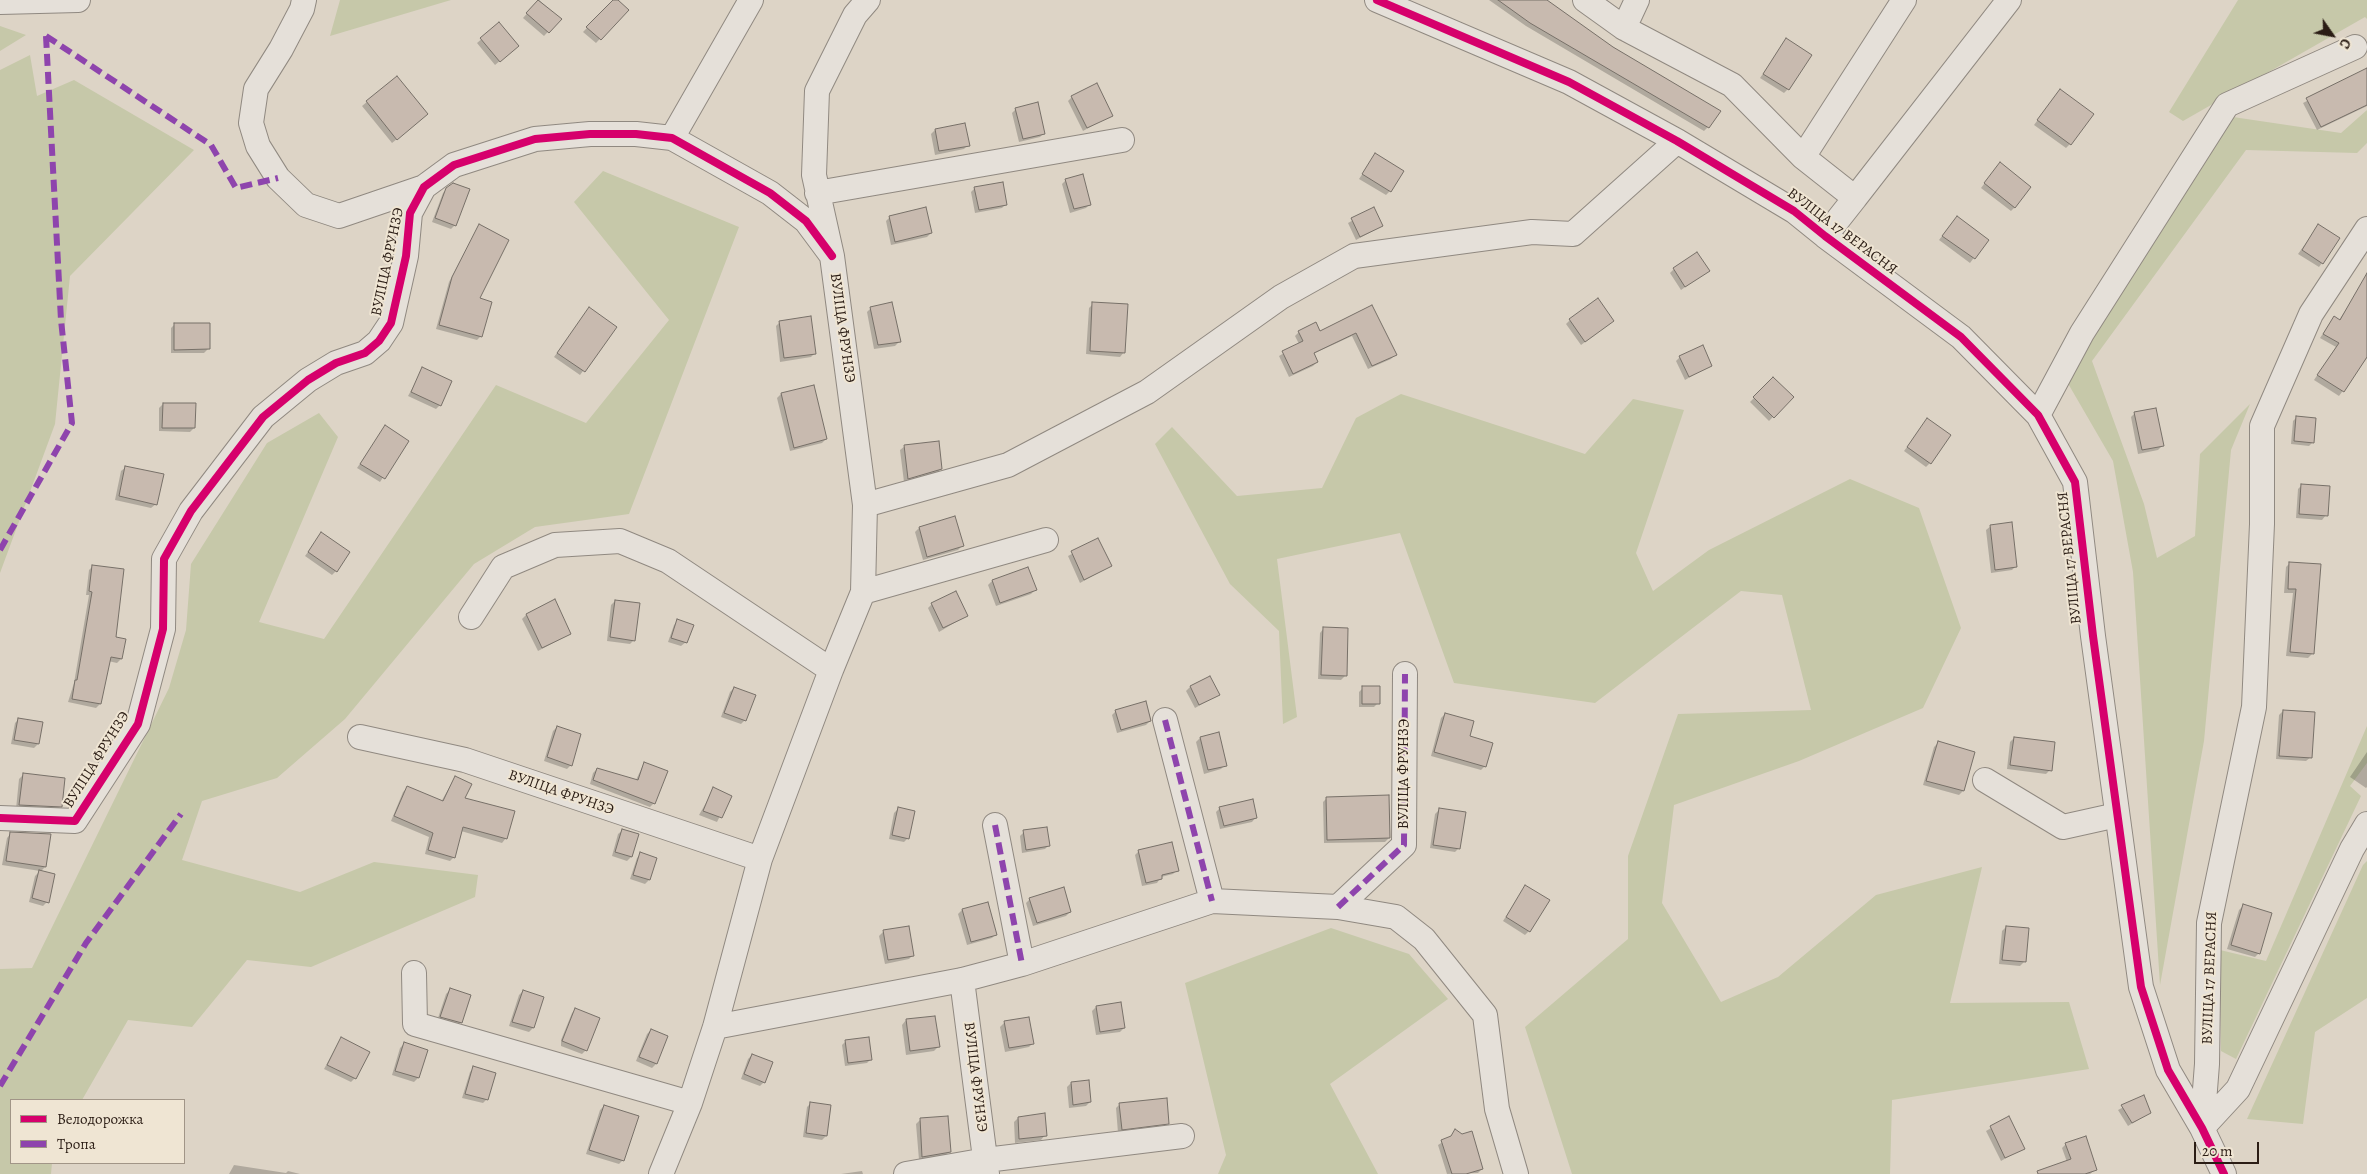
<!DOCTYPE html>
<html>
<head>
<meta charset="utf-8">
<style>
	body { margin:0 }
	#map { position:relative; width:2367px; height:1174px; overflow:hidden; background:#ddd4c6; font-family:Alegreya,serif }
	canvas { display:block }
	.legend { position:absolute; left:10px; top:1099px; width:175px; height:65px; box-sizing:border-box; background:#efe5d3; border:1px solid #a19587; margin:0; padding:6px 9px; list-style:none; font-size:15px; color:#2b1d15 }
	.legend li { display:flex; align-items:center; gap:10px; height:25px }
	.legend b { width:25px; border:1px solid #a19587 }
	.north { position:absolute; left:2307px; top:10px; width:50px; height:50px; -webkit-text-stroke:4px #efe5d3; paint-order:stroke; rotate:123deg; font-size:14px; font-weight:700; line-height:20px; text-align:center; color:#2b1d15 }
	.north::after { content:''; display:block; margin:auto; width:18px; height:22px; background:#2b1d15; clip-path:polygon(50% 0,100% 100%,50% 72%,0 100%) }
	.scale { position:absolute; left:2194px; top:1142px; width:65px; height:22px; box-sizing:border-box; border:2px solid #2b1d15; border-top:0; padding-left:6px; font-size:15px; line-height:18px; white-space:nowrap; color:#2b1d15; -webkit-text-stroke:4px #efe5d3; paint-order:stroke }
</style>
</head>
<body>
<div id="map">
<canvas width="2367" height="1174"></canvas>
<ul class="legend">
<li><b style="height:6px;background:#d6006c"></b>Велодорожка</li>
<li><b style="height:6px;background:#8e44ad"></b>Тропа</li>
</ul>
<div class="north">С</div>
<div class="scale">20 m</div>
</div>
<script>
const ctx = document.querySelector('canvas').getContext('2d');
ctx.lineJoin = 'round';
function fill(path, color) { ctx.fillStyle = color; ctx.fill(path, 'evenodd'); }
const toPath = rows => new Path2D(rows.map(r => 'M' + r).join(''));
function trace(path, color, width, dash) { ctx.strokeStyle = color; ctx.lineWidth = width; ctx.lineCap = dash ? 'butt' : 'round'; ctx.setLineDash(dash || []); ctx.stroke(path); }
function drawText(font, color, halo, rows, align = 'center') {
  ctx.font = font + ' Alegreya,serif'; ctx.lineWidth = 4; ctx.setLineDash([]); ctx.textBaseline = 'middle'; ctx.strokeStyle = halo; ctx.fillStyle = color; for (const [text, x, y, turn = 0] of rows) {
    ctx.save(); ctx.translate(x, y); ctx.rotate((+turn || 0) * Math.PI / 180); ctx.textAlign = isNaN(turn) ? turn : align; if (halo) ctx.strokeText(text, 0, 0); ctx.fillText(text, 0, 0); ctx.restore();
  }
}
const green = toPath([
	[340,0,451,0,330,36],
	[2238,0,2367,0,2367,19,2365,17,2183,121,2169,112],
	[0,26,26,35,0,51],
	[30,55,37,96,74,80,194,150,70,276,55,424,0,573,0,70],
	[2367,110,2367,143,2357,153,2246,150,2092,361,2144,504,2157,558,2195,536,2200,454,2250,404,2231,450,2204,741,2160,985,2133,572,2113,461,2066,380,2233,117,2341,133],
	[603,171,739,227,629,514,535,527,474,564,345,719,277,778,202,801,182,860,300,892,374,862,478,875,475,897,311,967,247,960,192,1027,128,1020,82,1100,11,1100,11,1163,52,1163,51,1174,0,1174,0,969,32,968,169,688,186,630,191,564,267,443,319,413,338,437,259,622,324,639,496,385,586,423,669,320,574,202],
	[1401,394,1585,454,1633,399,1684,410,1636,553,1653,591,1709,550,1850,479,1919,508,1961,628,1923,708,1799,761,1674,805,1662,903,1721,1002,1778,977,1876,895,1982,867,1950,1003,2069,1002,2089,1069,1892,1100,1890,1174,1572,1174,1525,1027,1628,939,1628,856,1678,714,1811,710,1782,595,1741,591,1595,703,1454,683,1400,533,1277,559,1297,717,1283,724,1279,631,1230,584,1155,444,1172,427,1237,496,1322,488,1356,418],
	[2367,726,2367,763,2350,786,2361,796,2236,1059,2221,1051,2220,950,2266,961],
	[2367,861,2367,998,2315,1032,2303,1124,2247,1119,2363,865],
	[1331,928,1409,954,1448,999,1330,1084,1378,1174,1218,1174,1226,1155,1185,983]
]);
const shadow = toPath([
	[539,0,560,19,544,36,523,18],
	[614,0,627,10,596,43,583,32],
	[1489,0,1544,0,1708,127,1704,131,1526,26],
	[499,24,513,50,495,65,477,43],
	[1783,44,1788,89,1784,93,1760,78],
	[2367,70,2367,106,2317,130,2303,103],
	[397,77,423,118,392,143,362,106],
	[2056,95,2070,144,2066,148,2034,125],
	[1072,97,1111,115,1083,131,1068,101],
	[1016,109,1044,133,1040,137,1019,142,1012,113],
	[964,125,968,145,964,149,935,155,931,134,935,130],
	[1375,155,1390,191,1386,195,1359,179],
	[1996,168,2015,207,2011,211,1981,188],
	[1066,180,1090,204,1086,208,1070,213,1062,184],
	[975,188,1006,204,1002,208,975,213,971,192],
	[447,189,455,225,451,229,432,222,443,193],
	[1373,209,1382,226,1356,240,1348,223],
	[890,217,931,233,927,237,891,245,886,221],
	[1953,222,1987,240,1970,263,1939,240],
	[2319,225,2322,263,2319,267,2298,254],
	[479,226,478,299,481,336,477,340,436,329,449,282],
	[1674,269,1708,271,1681,290,1670,273],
	[2357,293,2367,299,2367,358,2339,396,2314,380,2336,347,2320,338,2334,317,2339,320],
	[1093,304,1124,352,1120,357,1086,354,1089,308],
	[1372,307,1395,355,1391,359,1368,369,1352,336,1313,354,1317,362,1313,366,1289,377,1279,356,1299,344,1295,336,1299,332,1320,332],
	[871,308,899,342,895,346,874,349,867,312],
	[586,313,615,328,580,375,554,357],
	[1570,320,1613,321,1581,345,1566,324],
	[780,322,815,353,811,357,780,362,776,326],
	[175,324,208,349,204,353,171,353,171,328],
	[1680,357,1711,365,1685,380,1676,361],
	[423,369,440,405,436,409,408,396],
	[1773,379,1792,397,1769,421,1750,402],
	[813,386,826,439,822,443,790,451,777,398,781,394],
	[163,404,194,428,190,432,159,431,159,408],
	[2135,413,2162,446,2158,450,2138,454,2131,417],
	[2297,417,2313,442,2309,446,2291,444,2293,421],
	[1927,420,1930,463,1926,467,1904,451],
	[385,427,407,441,380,482,357,468],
	[905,446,941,469,937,473,904,482,900,450],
	[126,467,156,504,151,508,115,500,121,471],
	[2302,485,2326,515,2322,520,2296,518,2298,489],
	[1991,526,2016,566,2012,570,1991,573,1986,530],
	[919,528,962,546,958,550,923,560,915,532],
	[321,534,336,571,332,575,305,556],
	[1098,540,1110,566,1080,583,1068,556],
	[2290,563,2312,654,2308,658,2286,656,2293,593,2284,593,2286,567],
	[93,566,121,659,117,663,108,661,100,704,96,708,68,702,74,683,89,595,86,595,89,570],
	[992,581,1035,590,1031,594,996,606,988,585],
	[615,601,634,640,630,644,607,641,611,605],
	[932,604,966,616,939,632,928,608],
	[526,615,570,634,538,651,522,619],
	[678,621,686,642,681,646,668,642,674,625],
	[1324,628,1345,676,1341,680,1318,679,1320,633],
	[1190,687,1218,695,1195,708,1186,691],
	[734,688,745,720,741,724,721,717,730,692],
	[1363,688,1378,703,1374,707,1359,707,1359,692],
	[1116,711,1150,721,1146,725,1117,733,1112,715],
	[2283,711,2311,757,2306,761,2276,759,2279,715],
	[1445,714,1469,737,1485,766,1481,770,1431,756,1441,718],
	[19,719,38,744,34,748,11,744,15,723],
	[557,727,571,765,567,769,544,761,553,731],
	[1200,738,1225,765,1221,769,1204,774,1196,742],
	[2014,738,2050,770,2046,774,2007,769,2010,742],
	[1938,743,1974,753,1963,791,1959,795,1923,785,1934,747],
	[2367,752,2367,787,2366,788,2350,777],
	[644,763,654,803,650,807,590,784,593,773,597,769,636,780],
	[23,775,61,806,57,810,16,809,19,779],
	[455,777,464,798,506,838,502,843,461,831,454,857,450,861,425,854,429,837,391,821,403,792,407,788,441,802],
	[714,789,730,796,717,822,699,815],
	[1327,798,1389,838,1385,842,1324,843,1323,802],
	[1220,808,1256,817,1252,822,1220,829,1216,812],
	[898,809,908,838,904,842,889,839,894,813],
	[1439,810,1459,848,1455,852,1430,848,1435,814],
	[623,830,631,857,627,861,612,856,618,834],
	[1024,832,1049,845,1045,849,1022,853,1020,836],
	[11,833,45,867,40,872,47,902,43,906,29,902,35,876,40,871,2,865,7,838],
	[1139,851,1177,870,1173,874,1161,877,1157,883,1142,886,1135,855],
	[641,854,649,880,645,884,630,879,637,858],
	[1525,887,1529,931,1525,935,1503,921],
	[1030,899,1070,912,1066,916,1033,926,1026,903],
	[987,903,996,934,992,938,967,945,958,914,962,910],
	[2243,906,2259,953,2255,957,2227,949,2239,910],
	[2006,927,2024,962,2020,966,1999,964,2002,931],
	[883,932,913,955,909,959,885,964,879,936],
	[450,990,461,1022,457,1026,437,1021,446,994],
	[523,991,543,997,533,1028,529,1032,509,1026,519,995],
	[1096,1007,1124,1028,1120,1032,1096,1035,1092,1011],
	[576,1009,586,1050,582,1054,561,1046,561,1040,572,1013],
	[1028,1018,1033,1043,1029,1047,1005,1052,1000,1027,1004,1023],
	[906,1020,938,1047,934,1051,906,1055,902,1025],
	[651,1030,667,1037,656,1064,652,1068,636,1061,647,1034],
	[341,1038,355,1078,351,1082,324,1069],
	[846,1041,871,1059,867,1063,845,1066,842,1045],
	[404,1044,418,1078,414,1082,392,1075,400,1048],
	[752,1055,764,1082,760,1086,741,1079,748,1059],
	[474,1068,487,1099,483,1103,462,1098,470,1072],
	[1071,1083,1090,1102,1086,1106,1069,1108,1067,1087],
	[2143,1097,2149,1113,2128,1126,2118,1110],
	[811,1103,826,1136,822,1140,803,1137,807,1107],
	[1120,1104,1168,1123,1164,1127,1118,1133,1116,1108],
	[604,1106,623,1160,619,1164,586,1154,600,1110],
	[1018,1118,1045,1135,1041,1140,1015,1143,1014,1122],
	[2008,1118,2023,1148,2001,1161,1986,1131],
	[920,1120,949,1152,945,1156,919,1160,916,1124],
	[1456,1131,1482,1169,1478,1173,1447,1174,1438,1145,1449,1138],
	[2066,1144,2096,1169,2090,1174,2050,1174,2067,1162,2062,1148],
	[234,1165,286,1173,288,1171,300,1174,229,1174],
	[862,1171,863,1174,840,1174,841,1174]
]);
const building = toPath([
	[538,0,562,19,549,33,526,13,538,0],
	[613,0,618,0,629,10,601,40,586,27,613,0],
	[1498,0,1547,0,1613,47,1721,111,1709,128,1530,23,1498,0],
	[499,22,519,46,500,62,480,38,499,22],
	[1786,38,1812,55,1789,90,1763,74,1786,38],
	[2367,68,2367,105,2321,127,2306,98,2367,68],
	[397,76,428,114,397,140,366,101,397,76],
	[1097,83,1113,116,1087,128,1071,96,1097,83],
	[2060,89,2094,114,2071,145,2037,120,2060,89],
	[1038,102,1045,134,1023,139,1015,108,1038,102],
	[965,123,970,146,939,151,935,129,965,123],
	[1375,153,1404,171,1391,192,1362,174,1375,153],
	[2000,162,2031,187,2015,208,1984,183,2000,162],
	[1083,174,1091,205,1074,209,1065,179,1083,174],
	[1003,182,1007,205,979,210,974,187,1003,182],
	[453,183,470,189,456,226,435,218,446,188,453,183],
	[926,207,932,233,895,242,889,216,926,207],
	[1374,207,1383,226,1360,237,1351,218,1374,207],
	[1957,216,1989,240,1975,259,1942,236,1957,216],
	[479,224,509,240,480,298,492,302,482,337,439,325,452,277,479,224],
	[2318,224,2340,238,2323,264,2302,250,2318,224],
	[1697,252,1710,271,1685,287,1673,268,1697,252],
	[2367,273,2367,357,2344,392,2317,375,2339,343,2323,334,2334,316,2340,320,2367,273],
	[1598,298,1614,321,1585,342,1569,319,1598,298],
	[892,302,901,342,878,345,870,307,892,302],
	[1092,302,1128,304,1125,353,1090,351,1092,302],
	[1372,305,1397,355,1372,366,1356,333,1314,353,1318,362,1293,374,1282,351,1303,341,1298,331,1316,322,1320,331,1372,305],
	[589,307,617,327,585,372,557,353,589,307],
	[811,316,816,354,784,358,779,321,811,316],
	[174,323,210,323,210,349,174,350,174,323],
	[1703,345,1712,366,1689,377,1679,356,1703,345],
	[422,367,452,381,441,406,411,392,422,367],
	[1773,377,1794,397,1774,418,1753,397,1773,377],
	[814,385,827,439,794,448,781,393,814,385],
	[163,403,196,403,195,428,162,428,163,403],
	[2156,408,2164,446,2142,450,2134,412,2156,408],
	[2296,416,2316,418,2314,443,2294,441,2296,416],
	[1927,418,1951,435,1931,464,1907,447,1927,418],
	[385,425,409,441,385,479,360,464,385,425],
	[939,441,942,469,908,479,904,445,939,441],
	[125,466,164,474,157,505,119,496,125,466],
	[2301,484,2330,486,2328,516,2299,514,2301,484],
	[955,516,964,546,927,557,919,527,955,516],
	[2012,522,2017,567,1995,570,1990,525,2012,522],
	[321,532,350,552,337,572,308,552,321,532],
	[1098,538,1112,566,1084,580,1071,551,1098,538],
	[2289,562,2321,564,2314,654,2290,652,2296,589,2288,589,2289,562],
	[92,565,124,569,116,637,126,639,122,659,111,657,101,704,72,699,75,680,77,680,92,592,89,591,92,565],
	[1028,567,1037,590,1000,603,992,580,1028,567],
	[956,591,968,616,943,628,931,603,956,591],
	[555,599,571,634,542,648,526,614,555,599],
	[615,600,640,603,635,641,610,637,615,600],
	[677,619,694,625,687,643,671,638,677,619],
	[1323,627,1348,628,1347,676,1321,675,1323,627],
	[1210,676,1220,695,1199,705,1190,686,1210,676],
	[1362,686,1380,686,1380,704,1362,704,1362,686],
	[734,687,756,695,746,721,724,713,734,687],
	[1146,701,1151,721,1121,730,1115,710,1146,701],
	[2283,710,2315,712,2312,758,2279,756,2283,710],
	[1445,713,1474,721,1470,736,1493,743,1486,767,1434,752,1445,713],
	[18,718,43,722,39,744,14,740,18,718],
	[557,726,581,734,572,766,547,757,557,726],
	[1219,732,1227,766,1208,770,1200,737,1219,732],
	[2014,737,2055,742,2052,771,2010,765,2014,737],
	[1938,741,1975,752,1964,791,1926,781,1938,741],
	[644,762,668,771,655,804,593,780,597,768,638,780,644,762],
	[23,773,65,778,62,807,19,805,23,773],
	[455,776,472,784,465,798,515,811,507,839,463,827,455,858,428,850,433,833,394,816,407,786,443,801,455,776],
	[713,787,732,796,722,818,703,811,713,787],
	[1389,795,1390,838,1327,840,1326,797,1389,795],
	[1253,799,1257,818,1224,826,1219,807,1253,799],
	[898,807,915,811,909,839,892,835,898,807],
	[1439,808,1466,812,1460,849,1433,845,1439,808],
	[1047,827,1050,846,1026,850,1023,830,1047,827],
	[622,829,639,834,632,857,615,852,622,829],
	[10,832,51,834,46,867,6,861,10,832],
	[1172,842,1179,871,1162,875,1162,879,1146,883,1138,850,1172,842],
	[640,852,657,858,650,880,633,875,640,852],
	[39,870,55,874,49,903,32,898,39,870],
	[1525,885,1550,900,1530,932,1506,917,1525,885],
	[1064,887,1071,912,1037,923,1029,898,1064,887],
	[988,902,997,935,971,942,962,909,988,902],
	[2243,904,2272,913,2260,954,2231,945,2243,904],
	[909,926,914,956,888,960,883,930,909,926],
	[2006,926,2029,928,2026,962,2002,960,2006,926],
	[450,988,471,995,462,1023,440,1017,450,988],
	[523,990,544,997,534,1028,512,1022,523,990],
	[1121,1002,1125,1028,1100,1032,1096,1006,1121,1002],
	[575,1008,600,1018,587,1051,562,1041,575,1008],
	[935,1016,940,1047,910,1051,906,1019,935,1016],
	[1029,1017,1034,1044,1009,1048,1004,1021,1029,1017],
	[651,1029,668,1036,657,1064,639,1057,651,1029],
	[341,1037,370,1052,356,1079,327,1065,341,1037],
	[869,1037,872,1060,848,1063,845,1040,869,1037],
	[404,1042,428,1050,419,1078,395,1071,404,1042],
	[752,1054,773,1062,765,1083,744,1074,752,1054],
	[473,1066,496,1073,488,1100,465,1094,473,1066],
	[1089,1080,1091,1102,1073,1105,1071,1082,1089,1080],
	[2144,1095,2151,1113,2132,1123,2121,1105,2144,1095],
	[1167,1098,1169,1124,1122,1130,1119,1103,1167,1098],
	[810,1102,831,1105,827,1136,806,1133,810,1102],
	[604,1105,639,1116,624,1161,589,1150,604,1105],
	[1045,1113,1047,1136,1019,1139,1018,1117,1045,1113],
	[948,1116,951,1152,922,1157,920,1118,948,1116],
	[2009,1116,2025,1149,2005,1158,1990,1126,2009,1116],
	[1455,1129,1462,1134,1472,1131,1483,1169,1466,1174,1452,1174,1441,1140,1451,1136,1455,1129],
	[2086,1136,2097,1170,2085,1174,2038,1174,2037,1171,2071,1159,2065,1143,2086,1136]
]);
const minor = toPath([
	[304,0,302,9,281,49,256,89,251,123,258,146,278,178,306,205,339,216,424,187],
	[1377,0,1569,82,1677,141,1794,211,1825,236,1961,337,2038,415,2075,482,2093,636,2141,987,2168,1070,2202,1128,2224,1174],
	[1585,0,1624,28],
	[1637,0,1624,28,1732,85,1803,157,1855,198,1825,236],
	[0,2,78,0],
	[672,138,751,0],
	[1803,157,1904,0],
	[817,193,1122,140],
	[1855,198,2009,0],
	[2038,415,2082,333,2227,105,2355,47],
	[865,505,1008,465,1147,392,1281,297,1354,256,1532,232,1573,234,1677,141],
	[863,592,1046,540],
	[471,617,503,567,555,545,620,541,668,561,831,670],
	[1165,720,1212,901],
	[360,737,465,760,760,859],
	[1985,780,2063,827,2117,815],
	[0,818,75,821,138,724,163,629,164,559,191,511,263,417,308,380,336,363,365,353,379,341,391,323,406,256,410,213,424,187,454,165,535,139,590,134,636,134,672,138,770,193,806,221,832,256],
	[995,825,1022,964],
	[1338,907,1404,845,1405,674],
	[414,973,415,1024,690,1103],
	[962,980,987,1174],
	[715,1027,962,980,1022,964,1212,901,1338,907,1396,917,1424,939,1485,1015,1497,1109,1516,1174],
	[2202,1128,2207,1064,2209,923,2254,707,2262,524,2262,426,2311,314,2367,229],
	[2202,1128,2238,1089,2352,849,2367,824],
	[661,1174,690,1103,715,1027,760,859,831,670,863,592,865,505,832,256,814,175,817,91,855,15,868,0],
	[906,1174,986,1160,1182,1136]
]);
const quiet = toPath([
	[46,36,211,145,236,188,278,178],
	[0,550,72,423,61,320,46,36],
	[1165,720,1212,901],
	[995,825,1022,964],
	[1338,907,1404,845,1405,674],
	[0,1086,86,943,181,814]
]);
const cycleway = toPath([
	[1377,0,1569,82,1677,141,1794,211,1825,236,1961,337,2038,415,2075,482,2093,636,2141,987,2168,1070,2202,1128,2224,1174],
	[0,818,75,821,138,724,163,629,164,559,191,511,263,417,308,380,336,363,365,353,379,341,391,323,406,256,410,213,424,187,454,165,535,139,590,134,636,134,672,138,770,193,806,221,832,256]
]);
const streetNames = [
	["ВУЛІЦА 17 ВЕРАСНЯ",1842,232,37],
	["ВУЛІЦА ФРУНЗЭ",388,262,-78],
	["ВУЛІЦА ФРУНЗЭ",842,328,82],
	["ВУЛІЦА 17 ВЕРАСНЯ",2070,558,-96],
	["ВУЛІЦА ФРУНЗЭ",97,760,-58],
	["ВУЛІЦА ФРУНЗЭ",1404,774,-90],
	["ВУЛІЦА ФРУНЗЭ",561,793,19],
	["ВУЛІЦА 17 ВЕРАСНЯ",2210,978,-88],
	["ВУЛІЦА ФРУНЗЭ",975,1077,83]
];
fill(green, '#c6c8a9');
fill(shadow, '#0003');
fill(building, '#c8baaf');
trace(building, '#777068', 1);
trace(minor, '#908981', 26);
trace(minor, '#e5e0d9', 24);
trace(quiet, '#8e44ad', 6, [12, 6]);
trace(cycleway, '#d6006c', 8);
drawText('15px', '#2b1d15', '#efe5d3', streetNames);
</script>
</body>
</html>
